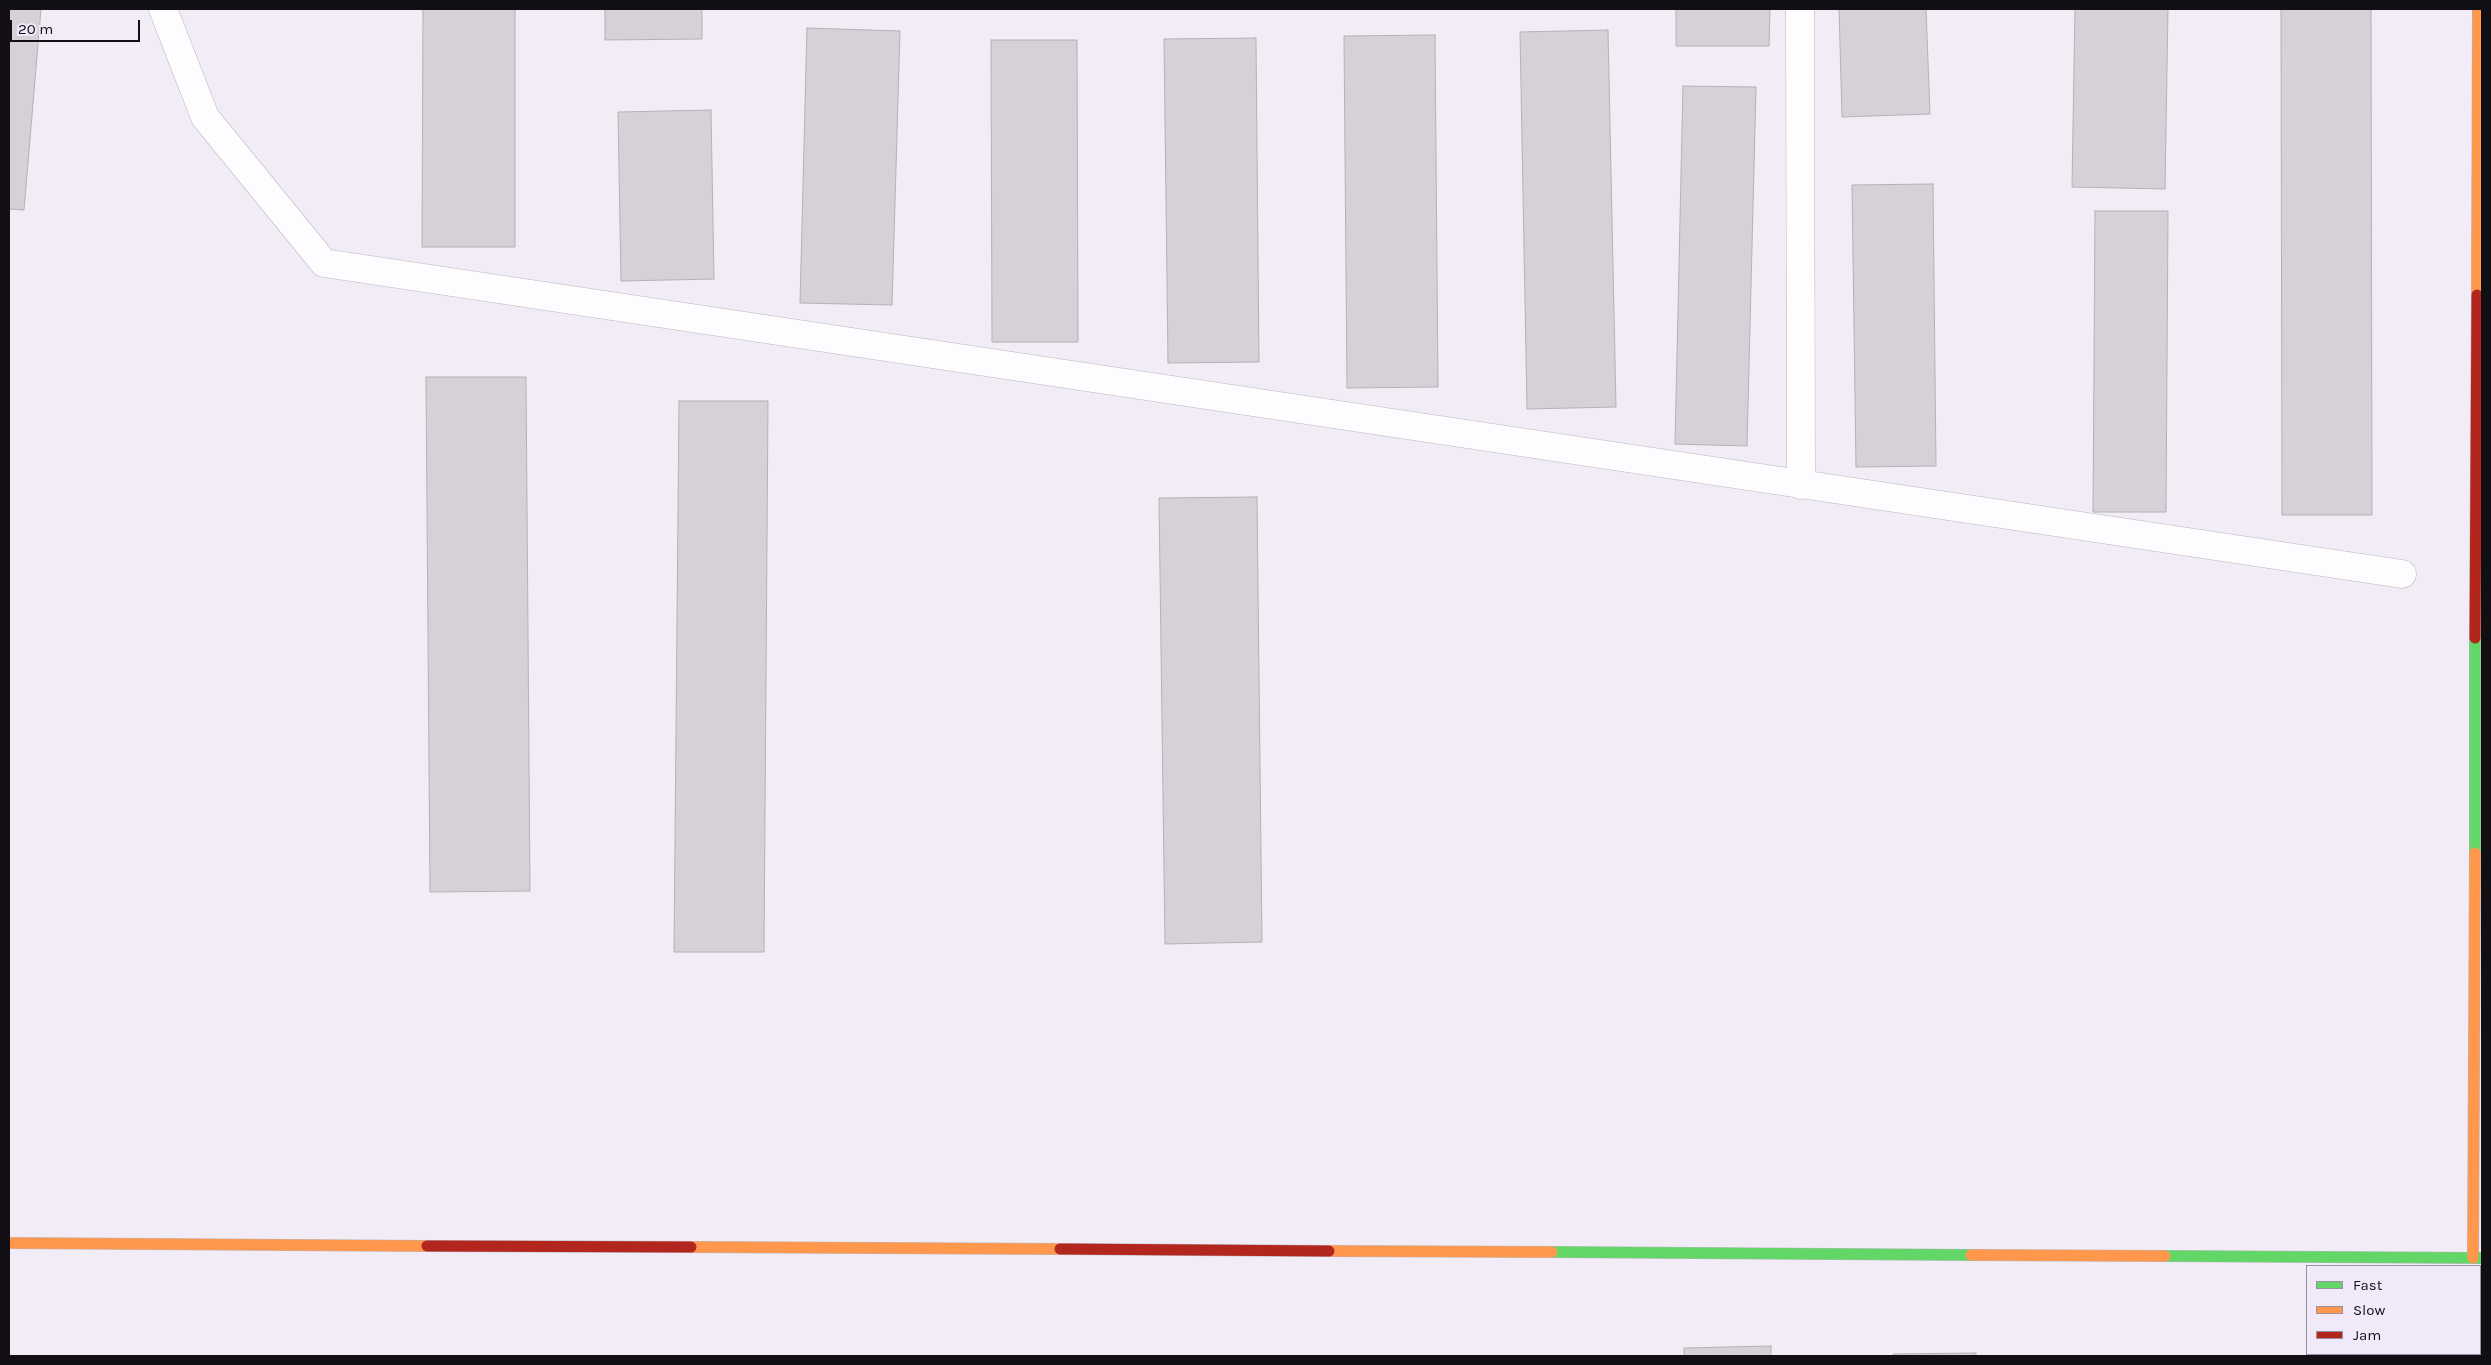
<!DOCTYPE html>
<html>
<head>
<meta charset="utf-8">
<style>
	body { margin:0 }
	#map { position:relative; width:2491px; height:1365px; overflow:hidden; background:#f1ecf5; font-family:Karla,sans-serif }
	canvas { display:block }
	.frame { position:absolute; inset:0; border:10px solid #110e14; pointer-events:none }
	.legend { position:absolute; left:2306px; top:1265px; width:175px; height:90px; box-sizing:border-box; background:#f1e8f9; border:1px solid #97919d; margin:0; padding:6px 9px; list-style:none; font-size:15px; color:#110e14 }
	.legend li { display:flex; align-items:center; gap:10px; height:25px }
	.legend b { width:25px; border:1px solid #97919d }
	.scale { position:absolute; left:10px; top:20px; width:130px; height:22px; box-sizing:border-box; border:2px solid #110e14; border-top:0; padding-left:6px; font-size:15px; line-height:18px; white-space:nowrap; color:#110e14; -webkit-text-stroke:4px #f1e8f9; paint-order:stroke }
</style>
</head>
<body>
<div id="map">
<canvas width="2491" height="1365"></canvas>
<div class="frame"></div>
<ul class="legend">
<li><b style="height:6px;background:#63d668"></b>Fast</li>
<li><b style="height:6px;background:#ff974d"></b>Slow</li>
<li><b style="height:6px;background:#b3261e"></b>Jam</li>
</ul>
<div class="scale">20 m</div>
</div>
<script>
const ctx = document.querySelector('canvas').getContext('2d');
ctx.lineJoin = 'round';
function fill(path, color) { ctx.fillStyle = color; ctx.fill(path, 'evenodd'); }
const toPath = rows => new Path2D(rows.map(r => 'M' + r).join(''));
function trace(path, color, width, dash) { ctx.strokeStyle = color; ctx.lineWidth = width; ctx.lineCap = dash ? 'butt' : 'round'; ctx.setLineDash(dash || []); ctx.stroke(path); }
const building = toPath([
	[9,9,41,9,24,210,9,209,9,9],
	[423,9,515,9,515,247,422,247,423,9],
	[605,9,702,9,702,39,605,40,605,9],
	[1676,9,1770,9,1769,46,1676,46,1676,9],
	[1839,9,1926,9,1930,114,1842,117,1839,9],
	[2075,9,2168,9,2165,189,2072,187,2075,9],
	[2281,9,2371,9,2372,515,2282,515,2281,9],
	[807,28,900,31,892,305,800,303,807,28],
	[1608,30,1616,407,1527,409,1520,32,1608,30],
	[1435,35,1438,387,1347,388,1344,36,1435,35],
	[1256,38,1259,362,1168,363,1164,39,1256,38],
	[991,40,1077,40,1078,342,992,342,991,40],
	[1683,86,1756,87,1747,446,1675,444,1683,86],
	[711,110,714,279,621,281,618,112,711,110],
	[1933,184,1936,466,1856,467,1852,185,1933,184],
	[2095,211,2168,211,2166,512,2093,512,2095,211],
	[426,377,526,377,530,891,430,892,426,377],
	[679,401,768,401,764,952,674,952,679,401],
	[1257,497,1262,942,1165,944,1159,498,1257,497],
	[1771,1346,1771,1356,1684,1356,1684,1348,1771,1346],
	[1976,1353,1976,1356,1893,1356,1893,1354,1976,1353]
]);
const street = toPath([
	[163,9,205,117,324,263,2402,574],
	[1800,9,1801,485]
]);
const fast = toPath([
	[2475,853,2475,638],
	[1552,1252,1971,1255],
	[2165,1256,2482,1258]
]);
const slow = toPath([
	[2477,295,2478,9],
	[9,1243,427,1246],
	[691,1247,1060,1249],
	[1329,1251,1552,1252],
	[1971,1255,2165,1256],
	[2473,1258,2475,853]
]);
const jam = toPath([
	[2475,638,2477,295],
	[427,1246,691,1247],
	[1060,1249,1329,1251]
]);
fill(building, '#d6d0d7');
trace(building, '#b6b0b6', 1);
trace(street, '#bbb7be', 29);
trace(fast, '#bbb7be', 12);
trace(slow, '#bbb7be', 12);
trace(jam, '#bbb7be', 12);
trace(street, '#fdfcfe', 28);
trace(fast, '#63d668', 11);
trace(slow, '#ff974d', 11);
trace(jam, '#b3261e', 11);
</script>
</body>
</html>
